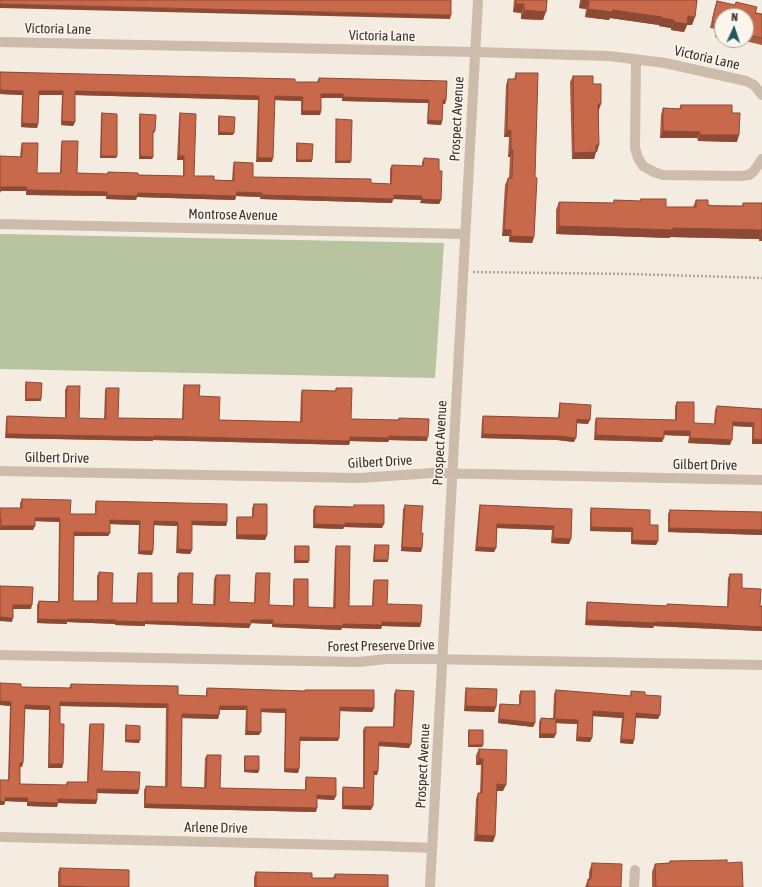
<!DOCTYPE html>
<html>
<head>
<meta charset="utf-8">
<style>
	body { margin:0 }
	#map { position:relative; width:762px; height:887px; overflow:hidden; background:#f4ebe1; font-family:"Asap Condensed",sans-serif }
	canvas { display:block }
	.north { position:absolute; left:714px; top:8px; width:40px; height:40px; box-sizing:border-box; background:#fbf5ee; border:1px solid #aea6a0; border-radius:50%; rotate:3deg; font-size:11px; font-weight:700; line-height:16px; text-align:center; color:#3b302b }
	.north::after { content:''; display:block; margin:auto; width:14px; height:18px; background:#1f5a5e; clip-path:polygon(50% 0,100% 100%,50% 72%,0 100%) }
</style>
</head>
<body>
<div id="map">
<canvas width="762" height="887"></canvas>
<div class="north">N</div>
</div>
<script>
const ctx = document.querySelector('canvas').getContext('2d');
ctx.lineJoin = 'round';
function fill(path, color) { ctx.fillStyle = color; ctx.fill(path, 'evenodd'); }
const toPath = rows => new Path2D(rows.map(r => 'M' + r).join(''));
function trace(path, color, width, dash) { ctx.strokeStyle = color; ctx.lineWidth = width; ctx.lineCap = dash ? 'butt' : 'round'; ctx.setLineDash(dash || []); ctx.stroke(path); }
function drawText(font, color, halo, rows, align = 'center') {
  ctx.font = font + ' "Asap Condensed",sans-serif'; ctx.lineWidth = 3.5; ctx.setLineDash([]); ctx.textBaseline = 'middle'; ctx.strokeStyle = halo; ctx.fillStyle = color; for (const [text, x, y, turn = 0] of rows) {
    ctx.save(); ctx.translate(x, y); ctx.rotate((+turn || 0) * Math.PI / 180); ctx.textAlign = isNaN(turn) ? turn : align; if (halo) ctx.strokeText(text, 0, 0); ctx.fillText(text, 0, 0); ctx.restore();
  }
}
const green = toPath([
	[0,234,444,243,435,378,0,369]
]);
const path = toPath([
	[473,272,632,274,762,278]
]);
const minor = toPath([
	[0,42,475,52,609,56,665,63,746,81,754,85,762,95],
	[636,59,635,148,638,158,643,166,654,172,663,175,741,176,749,175,754,171,762,159],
	[0,224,465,234],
	[0,471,359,478,433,473,762,480],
	[0,655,359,662,386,659,424,659,762,665],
	[0,837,383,846,432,848],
	[430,887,478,0],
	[634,887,635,870]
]);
const wall = toPath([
	[514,0,547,0,543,20,521,19,521,13,513,12],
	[580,0,697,0,692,25,687,25,684,32,671,30,671,28,659,26,659,25,610,18,609,20,585,17,586,9,579,8],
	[717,1,762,14,762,45,741,40,740,43,729,40,746,40,746,16,722,16,722,38,715,37,716,29,710,28,715,7],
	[0,72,295,82,317,82,319,78,446,100,445,104,443,104,442,121,441,125,427,124,428,103,342,101,342,98,321,98,321,111,320,115,301,115,301,101,275,100,272,162,256,162,258,100,75,95,75,122,73,126,61,125,62,95,39,95,38,124,37,128,21,127,22,95,0,94],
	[516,73,535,177,534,237,532,243,509,242,509,236,502,236,505,185,508,178,509,178,510,157,508,157,509,137,504,137,506,85,508,79,514,79],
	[573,76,593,84,599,110,597,152,596,152,594,159,572,159,570,82],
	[681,105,732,113,737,142,698,141,697,138,660,138,661,115,663,108,679,109],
	[102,113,117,156,116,158,100,158,101,115],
	[180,113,194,176,214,180,232,180,233,166,234,162,253,177,390,184,390,169,392,165,422,166,422,162,424,158,439,171,441,200,439,204,420,203,421,200,393,199,392,203,260,199,260,197,236,196,235,200,137,197,136,200,106,199,106,196,26,195,26,191,1,191,0,156,20,157,21,147,22,143,37,173,60,173,61,145,62,141,77,173,107,174,108,172,138,175,183,176,183,160,177,160,179,117],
	[140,114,155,131,154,133,153,133,153,157,152,159,139,159,139,117],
	[219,116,233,135,218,135,218,118],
	[336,119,351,161,350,163,335,163,336,121],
	[297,143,312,162,296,162,296,146],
	[641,199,666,207,693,207,696,200,708,205,742,206,743,203,762,203,762,241,759,241,759,239,670,237,670,238,556,234,556,210,559,202,613,203,614,200,640,201],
	[26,382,41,399,41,401,25,401,25,385],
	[184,385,199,396,219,420,300,422,301,394,302,390,335,391,336,388,351,419,398,420,399,418,427,441,389,440,388,442,350,441,349,445,153,440,153,441,5,438,6,420,7,416,65,418,65,390,67,386,79,418,104,419,105,391,106,388,118,418,182,419,183,388],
	[677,402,694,423,714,424,715,410,717,406,762,409,762,444,752,444,752,427,733,426,730,445,688,443,689,436,664,435,662,442,594,440,595,422,596,418,675,420,675,406],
	[560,403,588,424,577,423,574,442,557,440,481,438,482,420,483,416,558,418,559,408],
	[22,499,70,514,95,514,95,505,96,501,227,522,226,526,192,525,192,550,190,554,176,553,177,526,154,525,153,551,152,555,138,554,139,525,110,524,110,533,108,536,74,536,73,601,97,601,97,576,99,572,112,603,136,603,137,577,138,573,152,603,177,603,177,577,179,573,192,604,213,605,214,579,216,575,229,602,254,603,255,577,256,573,269,605,293,606,293,583,294,579,308,607,333,608,335,549,336,546,349,606,372,606,373,584,374,580,387,604,421,623,420,627,382,626,381,629,342,628,341,630,272,627,272,624,251,623,249,628,145,624,145,626,115,625,115,624,67,622,67,624,37,623,37,605,39,601,58,601,59,522,35,521,33,530,0,530,0,508,20,508,20,503],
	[254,504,267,535,265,540,236,539,236,521,237,517,252,517,252,508],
	[354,505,382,528,344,527,343,529,313,528,313,510,315,506,354,507],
	[405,505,421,533,422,548,421,552,401,551,403,509],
	[480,505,572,509,571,539,569,544,551,543,552,530,497,528,496,548,494,552,475,551,479,509],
	[591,508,650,525,658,541,656,545,631,544,631,532,590,531,590,513],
	[670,510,762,512,762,535,668,532,668,514],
	[375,545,388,562,373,562,374,547],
	[295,546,309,561,308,563,294,563,294,548],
	[730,574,742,588,760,606,762,606,762,631,695,628,654,626,653,628,585,625,586,607,587,602,667,606,667,604,727,607,728,578],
	[0,683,21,687,69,688,71,684,178,695,206,696,206,692,207,688,304,691,305,690,374,708,372,712,340,711,338,741,300,741,299,769,298,773,284,772,285,713,261,712,259,735,245,735,246,710,220,710,219,715,218,719,182,718,181,787,204,788,205,758,207,755,220,788,305,790,305,781,306,777,334,800,317,799,316,812,144,808,144,790,146,786,165,787,166,708,60,706,60,724,63,764,62,768,48,768,49,710,25,709,23,763,22,767,20,767,20,784,66,785,67,782,87,782,89,728,90,724,102,771,139,790,138,794,97,793,97,800,96,804,58,803,57,807,27,806,27,802,5,801,4,805,0,805,0,780,8,780,10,706,0,705],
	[466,688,496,707,494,712,464,711,465,692],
	[396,690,411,744,409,748,379,746,378,771,377,775,374,775,371,810,342,809,342,791,343,787,363,788,363,730,365,727,393,727,394,694],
	[556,690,630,696,631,691,645,695,658,719,636,718,633,744,620,743,622,718,593,716,592,738,590,742,576,741,577,724,556,723,554,738,539,738,539,722,541,718,553,718,554,694],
	[521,691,535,723,533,727,498,723,499,708,500,704,519,705,519,695],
	[126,725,139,743,125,742,125,728],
	[469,730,483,745,482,747,468,747,468,732],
	[479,749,503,791,497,791,495,836,493,842,474,841,476,799,478,793,480,793,481,765,476,765,476,755],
	[245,756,259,770,258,773,244,772,244,758],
	[670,861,727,863,743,887,652,887,652,872,655,864,669,863],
	[592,863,621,887,585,887,588,879,589,879,589,872],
	[60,868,129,887,58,887,58,872],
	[256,872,312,878,333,878,335,874,388,887,254,887,254,877]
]);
const shadedWall = toPath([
	[582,0,589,1,586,9,579,8],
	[0,4,451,15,450,19,0,8],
	[516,4,524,4,521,13,513,12],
	[588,9,613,10,662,17,659,25,610,18,609,20,585,17],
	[524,10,546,12,543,20,521,19],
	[688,16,695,17,692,25,687,25,684,32,671,30,674,22],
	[662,18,674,20,671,28,659,26],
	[0,90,23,91,22,95,0,94],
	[39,91,63,91,62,95,38,95],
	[75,91,259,96,258,100,74,95],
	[321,94,343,94,342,98,320,98],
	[275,96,303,97,301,101,273,100],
	[343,97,429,100,428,103,342,101],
	[443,100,446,100,445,104,442,104],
	[598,104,601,104,599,110,596,110],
	[302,111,321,111,320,115,301,115],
	[428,120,442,121,441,125,427,124],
	[62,121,75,122,73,126,61,125],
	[22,123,38,124,37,128,21,127],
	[507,130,511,131,509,137,504,137],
	[663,131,700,132,697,138,660,138],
	[219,132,234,133,233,135,218,135],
	[700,135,739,135,737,142,698,141],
	[596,145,599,145,597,152,594,152],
	[511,150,513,150,510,157,508,157],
	[596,152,594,159,572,159,574,153],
	[101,156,117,156,116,158,100,158],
	[140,156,153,157,152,159,139,159],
	[179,156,184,156,183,160,177,160],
	[258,158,273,158,272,162,256,162],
	[297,160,312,160,312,162,296,162],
	[336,161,351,161,350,163,335,163],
	[1,187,27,187,26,191,1,191,0,193,0,190],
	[27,190,107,192,106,196,26,195],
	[237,192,262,193,260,197,236,196,235,200,137,197,136,200,106,199,107,195,138,193],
	[262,195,394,195,422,196,421,200,393,199,392,203,260,199],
	[422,199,441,200,439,204,420,203],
	[559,226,673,228,762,230,759,239,670,237,670,238,556,234],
	[504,230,511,230,509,236,502,236],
	[762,233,762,241,759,241],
	[511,236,534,237,532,243,509,242],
	[26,399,41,399,41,401,25,401],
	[577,419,590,420,588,424,575,423],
	[733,422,754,423,752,427,732,426],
	[664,431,690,431,689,436,662,435],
	[7,434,350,437,389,436,428,437,427,441,389,440,388,442,350,441,349,445,153,440,153,441,5,438],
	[483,434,558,436,576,438,574,442,557,440,481,438],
	[596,435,664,438,662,442,594,440],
	[690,438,732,440,730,445,688,443],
	[753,439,762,440,762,444,752,444],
	[35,518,60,518,59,522,34,521],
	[110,520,140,521,139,525,108,524],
	[154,521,178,522,177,526,152,525],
	[192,521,227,522,226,526,191,525],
	[345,523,384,524,382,528,344,527,343,529,313,528,315,524],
	[497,524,554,526,552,530,496,528],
	[1,526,35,526,33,530,0,530],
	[591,527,633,528,631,532,590,531],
	[669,528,762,530,762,535,668,532],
	[74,532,110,533,108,536,73,536],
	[237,535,267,535,265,540,236,539],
	[553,538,571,539,569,544,551,543],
	[632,540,658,541,656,545,631,544],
	[402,547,422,548,421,552,401,551],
	[477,547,496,548,494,552,475,551],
	[178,549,192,550,190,554,176,553],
	[139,551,153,551,152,555,138,554],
	[295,560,309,561,308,563,294,563],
	[374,560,388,560,388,562,373,562],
	[13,605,32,605,31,609,12,609],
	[0,617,13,618,12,622,0,621],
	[38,619,68,619,116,620,115,624,67,622,67,624,37,623],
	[251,620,273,620,272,624,250,623],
	[587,620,697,623,762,627,762,631,695,628,654,626,653,628,585,625],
	[116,621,146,621,251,624,249,628,145,624,145,626,115,625],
	[382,622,421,623,420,627,382,626,381,629,342,628,341,630,272,627,273,624,343,624],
	[0,701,11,702,10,706,0,705],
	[60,702,168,704,166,708,59,706],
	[25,705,50,706,49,710,24,709],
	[220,706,247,706,246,710,218,710],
	[466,706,496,707,494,712,464,711],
	[340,707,374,708,372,712,339,711],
	[261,709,286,709,285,713,260,712],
	[593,711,624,713,622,718,592,716],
	[636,713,660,715,658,719,635,717],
	[182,714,219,715,218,719,180,718],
	[499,719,535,723,533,727,498,723],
	[556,719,578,720,577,724,554,723],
	[247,731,261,732,259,735,245,735],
	[540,734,556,734,554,738,539,738],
	[300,737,339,738,338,741,298,741],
	[577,737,592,738,590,742,576,741],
	[621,739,634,740,633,744,620,743],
	[126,740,140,740,139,743,125,742],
	[379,742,411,744,409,748,378,746],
	[469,745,483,745,482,747,468,747],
	[479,759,483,759,481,765,476,765],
	[20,763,23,763,22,767,19,767],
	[49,764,63,764,62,768,48,768],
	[285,769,299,769,298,773,284,772],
	[245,770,259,770,258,773,244,772],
	[374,771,378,771,377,775,372,775],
	[497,784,506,785,503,791,495,791],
	[97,789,139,790,138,794,96,793],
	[317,795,336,796,334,800,316,799],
	[5,798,28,798,27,802,4,801],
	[58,799,97,800,96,804,58,803,57,807,27,806,28,802],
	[0,801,5,802,4,805,0,805],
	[145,804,317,808,316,812,144,808],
	[343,806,373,806,371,810,342,809],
	[477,835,495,836,493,842,474,841]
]);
const building = toPath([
	[0,0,451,0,451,15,0,4,0,0],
	[516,0,547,0,546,12,524,10,524,4,516,4,516,0],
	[583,0,697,0,695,17,688,16,687,24,674,22,674,20,662,18,662,17,613,10,612,12,588,9,589,1,583,0],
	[717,1,735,5,736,2,757,7,755,13,762,14,762,38,746,35,746,16,722,16,722,31,717,30,719,23,712,21,717,1],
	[0,72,295,79,295,82,319,82,319,78,447,81,446,100,443,100,442,121,428,120,429,100,343,97,343,94,321,94,321,111,302,111,303,97,275,96,273,158,258,158,259,96,75,91,75,122,62,121,63,91,39,91,38,124,22,123,23,91,0,90,0,72],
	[516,73,538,73,535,177,537,178,534,237,511,236,511,230,504,230,508,178,512,178,513,150,511,150,511,131,507,130,508,79,516,79,516,73],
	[573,76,593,76,593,84,601,84,601,104,598,104,599,145,596,145,596,152,574,153,573,76],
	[681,105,732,105,732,113,740,113,739,135,700,135,700,132,663,131,663,108,681,109,681,105],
	[102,113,117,114,117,156,101,156,102,113],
	[180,113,196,114,194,176,214,176,214,180,234,181,234,162,253,163,253,177,371,179,371,183,391,184,392,165,423,166,424,158,439,159,439,171,442,171,441,200,422,199,422,196,394,195,394,199,262,195,262,193,237,192,236,196,138,193,137,196,107,195,107,192,27,190,27,187,1,187,1,191,0,191,0,156,22,157,22,143,38,143,37,173,61,173,62,141,78,141,77,173,108,174,108,172,138,173,138,175,184,176,184,156,179,156,180,113],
	[140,114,156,115,155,131,153,131,153,157,140,156,140,114],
	[219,116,235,117,234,133,219,132,219,116],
	[336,119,352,120,351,161,336,161,336,119],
	[297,143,313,144,312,160,297,160,297,143],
	[641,199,666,199,666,207,696,207,696,200,708,200,708,205,715,206,743,206,743,203,762,203,762,233,762,230,673,228,673,230,559,226,559,202,614,203,614,200,641,201,641,199],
	[26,382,42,383,41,399,26,399,26,382],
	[184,385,200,385,199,396,220,397,219,420,302,422,302,390,336,391,336,388,352,388,351,419,399,420,399,418,429,419,428,437,389,436,389,438,350,437,350,441,154,436,154,437,7,434,7,416,66,418,67,386,80,386,79,418,106,419,106,388,119,388,118,418,183,419,184,385],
	[677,402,694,402,694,423,715,424,717,406,762,409,762,440,753,439,754,423,733,422,732,440,690,438,690,431,664,431,664,438,596,435,596,418,676,420,677,402],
	[560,403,591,405,590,420,577,419,576,438,558,436,483,434,483,416,559,418,560,403],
	[22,499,71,500,70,514,96,514,96,501,227,504,227,522,192,521,192,550,178,549,178,522,154,521,153,551,139,551,140,521,110,520,110,533,74,532,73,601,98,601,99,572,113,573,112,603,137,603,138,573,152,573,152,603,178,603,179,573,193,573,192,604,215,605,216,575,230,575,229,602,255,603,256,573,270,573,269,605,294,606,294,579,308,579,308,607,335,608,336,546,350,546,349,606,373,606,374,580,388,580,387,604,422,605,421,623,382,622,382,625,343,624,343,626,273,624,273,620,251,620,251,624,146,621,146,622,116,621,116,620,68,619,68,620,38,619,39,601,59,602,60,518,35,518,35,526,1,526,1,519,0,519,0,508,22,508,22,499],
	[254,504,267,504,267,535,237,535,237,517,253,517,254,504],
	[354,505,384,505,384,524,345,523,345,525,315,524,315,506,354,507,354,505],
	[405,505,423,506,421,533,423,533,422,548,402,547,405,505],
	[480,505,572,509,571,539,553,538,554,526,497,524,496,548,477,547,480,505],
	[591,508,650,510,650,525,658,525,658,541,632,540,633,528,591,527,591,508],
	[670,510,762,512,762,530,669,528,670,510],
	[375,545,389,545,388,560,374,560,375,545],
	[295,546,309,546,309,561,295,560,295,546],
	[730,574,742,574,742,588,761,589,760,606,762,606,762,627,697,623,655,622,655,623,587,620,587,602,667,606,667,604,728,607,730,574],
	[0,586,33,587,32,605,13,605,13,618,0,617,0,586],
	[0,683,21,684,21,687,71,688,71,684,178,686,178,695,207,696,207,688,305,691,305,690,374,690,374,708,340,707,339,738,300,737,299,769,285,769,286,709,261,709,261,732,247,731,247,706,220,706,219,715,182,714,181,787,206,788,207,755,221,755,220,788,306,790,306,777,336,778,336,796,317,795,317,808,145,804,146,786,167,787,168,704,60,702,60,724,64,724,63,764,49,764,50,706,25,705,23,763,20,763,20,784,67,785,67,782,88,782,90,724,104,724,102,771,140,772,139,790,97,789,97,800,58,799,58,803,28,802,28,798,5,798,5,802,0,801,0,780,9,780,11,702,0,701,0,683],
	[466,688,497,689,496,707,466,706,466,688],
	[396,690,414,691,411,744,379,742,378,771,374,771,373,806,343,806,343,787,364,788,365,727,394,727,396,690],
	[556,690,631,696,631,691,645,692,645,695,661,696,660,715,636,713,634,740,621,739,624,713,593,711,592,738,577,737,578,720,556,719,556,734,540,734,541,718,555,719,556,690],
	[521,691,535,691,535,723,499,719,500,704,520,705,521,691],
	[126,725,140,726,140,740,126,740,126,725],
	[469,730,483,730,483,745,469,745,469,730],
	[479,749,507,750,506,785,497,784,495,836,477,835,478,793,482,793,483,759,479,759,479,749],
	[245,756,259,756,259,770,245,770,245,756],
	[727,860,727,863,742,862,743,887,656,887,655,864,670,863,670,861,727,860],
	[592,863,622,864,621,887,588,887,588,879,591,879,592,863],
	[60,868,129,870,129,887,87,887,60,886,60,868],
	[256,872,312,873,312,878,335,878,335,874,388,875,388,887,256,887,256,872]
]);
const streetNames = [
	["Victoria Lane",58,29,1],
	["Victoria Lane",382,36,1],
	["Victoria Lane",707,58,13],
	["Prospect Avenue",457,119,-87],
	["Montrose Avenue",233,215,1],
	["Prospect Avenue",440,443,-87],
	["Gilbert Drive",57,458,1],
	["Gilbert Drive",380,462,-3],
	["Gilbert Drive",705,465,1],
	["Forest Preserve Drive",381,646,-1],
	["Prospect Avenue",423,766,-87],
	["Arlene Drive",216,828,1]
];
fill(green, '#b8c4a0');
trace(path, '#b9a596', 2.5, [2, 2]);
trace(minor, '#cdbbac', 10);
fill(wall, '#ac5a40');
fill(shadedWall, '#8c4a34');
fill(building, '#c8694b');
trace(building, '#8c4a34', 1);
drawText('14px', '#3b302b', '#fbf5ee', streetNames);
</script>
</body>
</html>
